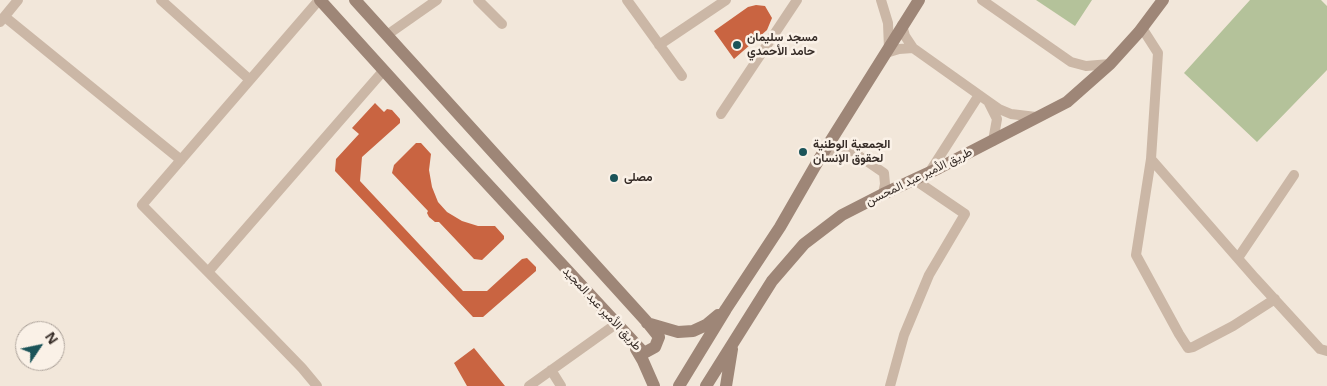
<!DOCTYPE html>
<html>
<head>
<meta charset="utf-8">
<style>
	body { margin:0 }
	#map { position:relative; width:1327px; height:386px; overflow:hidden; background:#f2e7da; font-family:"Noto Sans",sans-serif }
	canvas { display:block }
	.north { position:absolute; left:15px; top:321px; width:50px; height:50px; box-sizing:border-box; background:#faf1e7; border:1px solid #aca29a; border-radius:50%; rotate:56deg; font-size:14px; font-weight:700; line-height:20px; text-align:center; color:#362c27 }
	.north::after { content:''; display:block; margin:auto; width:18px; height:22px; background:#1b5459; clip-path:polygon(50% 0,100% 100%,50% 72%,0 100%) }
</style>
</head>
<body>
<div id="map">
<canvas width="1327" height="386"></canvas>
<div class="north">N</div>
</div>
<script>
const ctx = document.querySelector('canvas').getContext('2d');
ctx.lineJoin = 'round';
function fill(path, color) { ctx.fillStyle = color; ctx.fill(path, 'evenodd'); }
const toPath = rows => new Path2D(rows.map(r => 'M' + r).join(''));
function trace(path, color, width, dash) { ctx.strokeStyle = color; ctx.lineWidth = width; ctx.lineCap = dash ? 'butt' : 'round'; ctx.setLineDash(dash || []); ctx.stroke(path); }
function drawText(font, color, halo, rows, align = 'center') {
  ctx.font = font + ' "Noto Sans",Vazirmatn,sans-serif'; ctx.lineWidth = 5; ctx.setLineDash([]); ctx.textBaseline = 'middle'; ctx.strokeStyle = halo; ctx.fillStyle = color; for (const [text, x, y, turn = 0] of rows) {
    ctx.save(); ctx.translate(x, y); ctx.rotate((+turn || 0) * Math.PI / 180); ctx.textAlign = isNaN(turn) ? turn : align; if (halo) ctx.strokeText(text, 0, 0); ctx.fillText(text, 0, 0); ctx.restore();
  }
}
const green = toPath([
	[1036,0,1092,0,1075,26],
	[1250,0,1321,0,1327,6,1327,70,1257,142,1184,73]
]);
const building = toPath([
	[756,5,765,6,772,18,767,30,734,59,714,31,748,7],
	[375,103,384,112,387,109,392,110,400,119,400,123,362,157,360,181,463,291,487,291,522,259,527,258,536,267,536,271,483,317,473,317,335,171,336,159,359,134,352,128],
	[416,143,421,143,431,154,429,170,432,187,438,202,447,212,462,221,478,226,495,226,504,236,504,239,482,260,474,259,439,222,435,222,429,217,427,213,428,211,392,173,394,165],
	[474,348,505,386,467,386,454,363]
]);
const street = toPath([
	[161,0,250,80],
	[478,0,502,24],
	[627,0,682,76],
	[881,0,888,23,889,49],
	[982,0,1071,62,1086,66,1110,64],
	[5,17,181,160],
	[0,22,18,0],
	[902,25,905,36,913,48,989,102,999,109,1011,114,1036,117],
	[1142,28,1158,53,1151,159,1255,278,1320,349,1327,351],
	[387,35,437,0],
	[659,45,726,0],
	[886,53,899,49,913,48],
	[989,103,997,119,993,141],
	[721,114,797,0],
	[1151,159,1136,255,1179,334,1188,348,1193,347,1233,326,1275,299],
	[819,161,831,154,849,149,884,173,885,184,883,194],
	[929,173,979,95],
	[1238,258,1294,175],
	[208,272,384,70],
	[551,370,561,386],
	[317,386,302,368,269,334,142,205,319,0],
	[529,386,616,324],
	[890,386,904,335,929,275,965,214,915,180]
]);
const secondary = toPath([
	[320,0,445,138,644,353,655,347,659,337,647,322,355,0],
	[647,323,678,332,693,331,706,325,718,315],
	[636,349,643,361,654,386],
	[679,386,726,309,780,227,818,161,919,0],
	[706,386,772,281,804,244,842,215,883,194,939,168,1067,102,1110,64,1139,32,1163,0],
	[726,386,732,349]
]);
const markers = [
	[737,45,5,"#1b5459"],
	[803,152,5,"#1b5459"],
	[614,178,5,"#1b5459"]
];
const poiNames = [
	["مسجد سليمان",747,38],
	["حامد الأحمدي",747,52],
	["الجمعية الوطنية",813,145],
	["لحقوق الإنسان",813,159],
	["مصلى",624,178]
];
const streetNames = [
	["طريق الأمير عبد المحسن",919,177,-26],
	["طريق الأمير عبد المجيد",602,309,47]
];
fill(green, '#b4c29a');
fill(building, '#c96441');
trace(street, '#cbb7a6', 10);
trace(secondary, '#9e8677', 12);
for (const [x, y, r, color] of markers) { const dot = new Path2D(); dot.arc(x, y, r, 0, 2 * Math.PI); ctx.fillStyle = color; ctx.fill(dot); trace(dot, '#faf1e7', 2); }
drawText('bold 12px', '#362c27', '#faf1e7', poiNames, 'left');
drawText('12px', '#362c27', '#faf1e7', streetNames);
</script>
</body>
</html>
